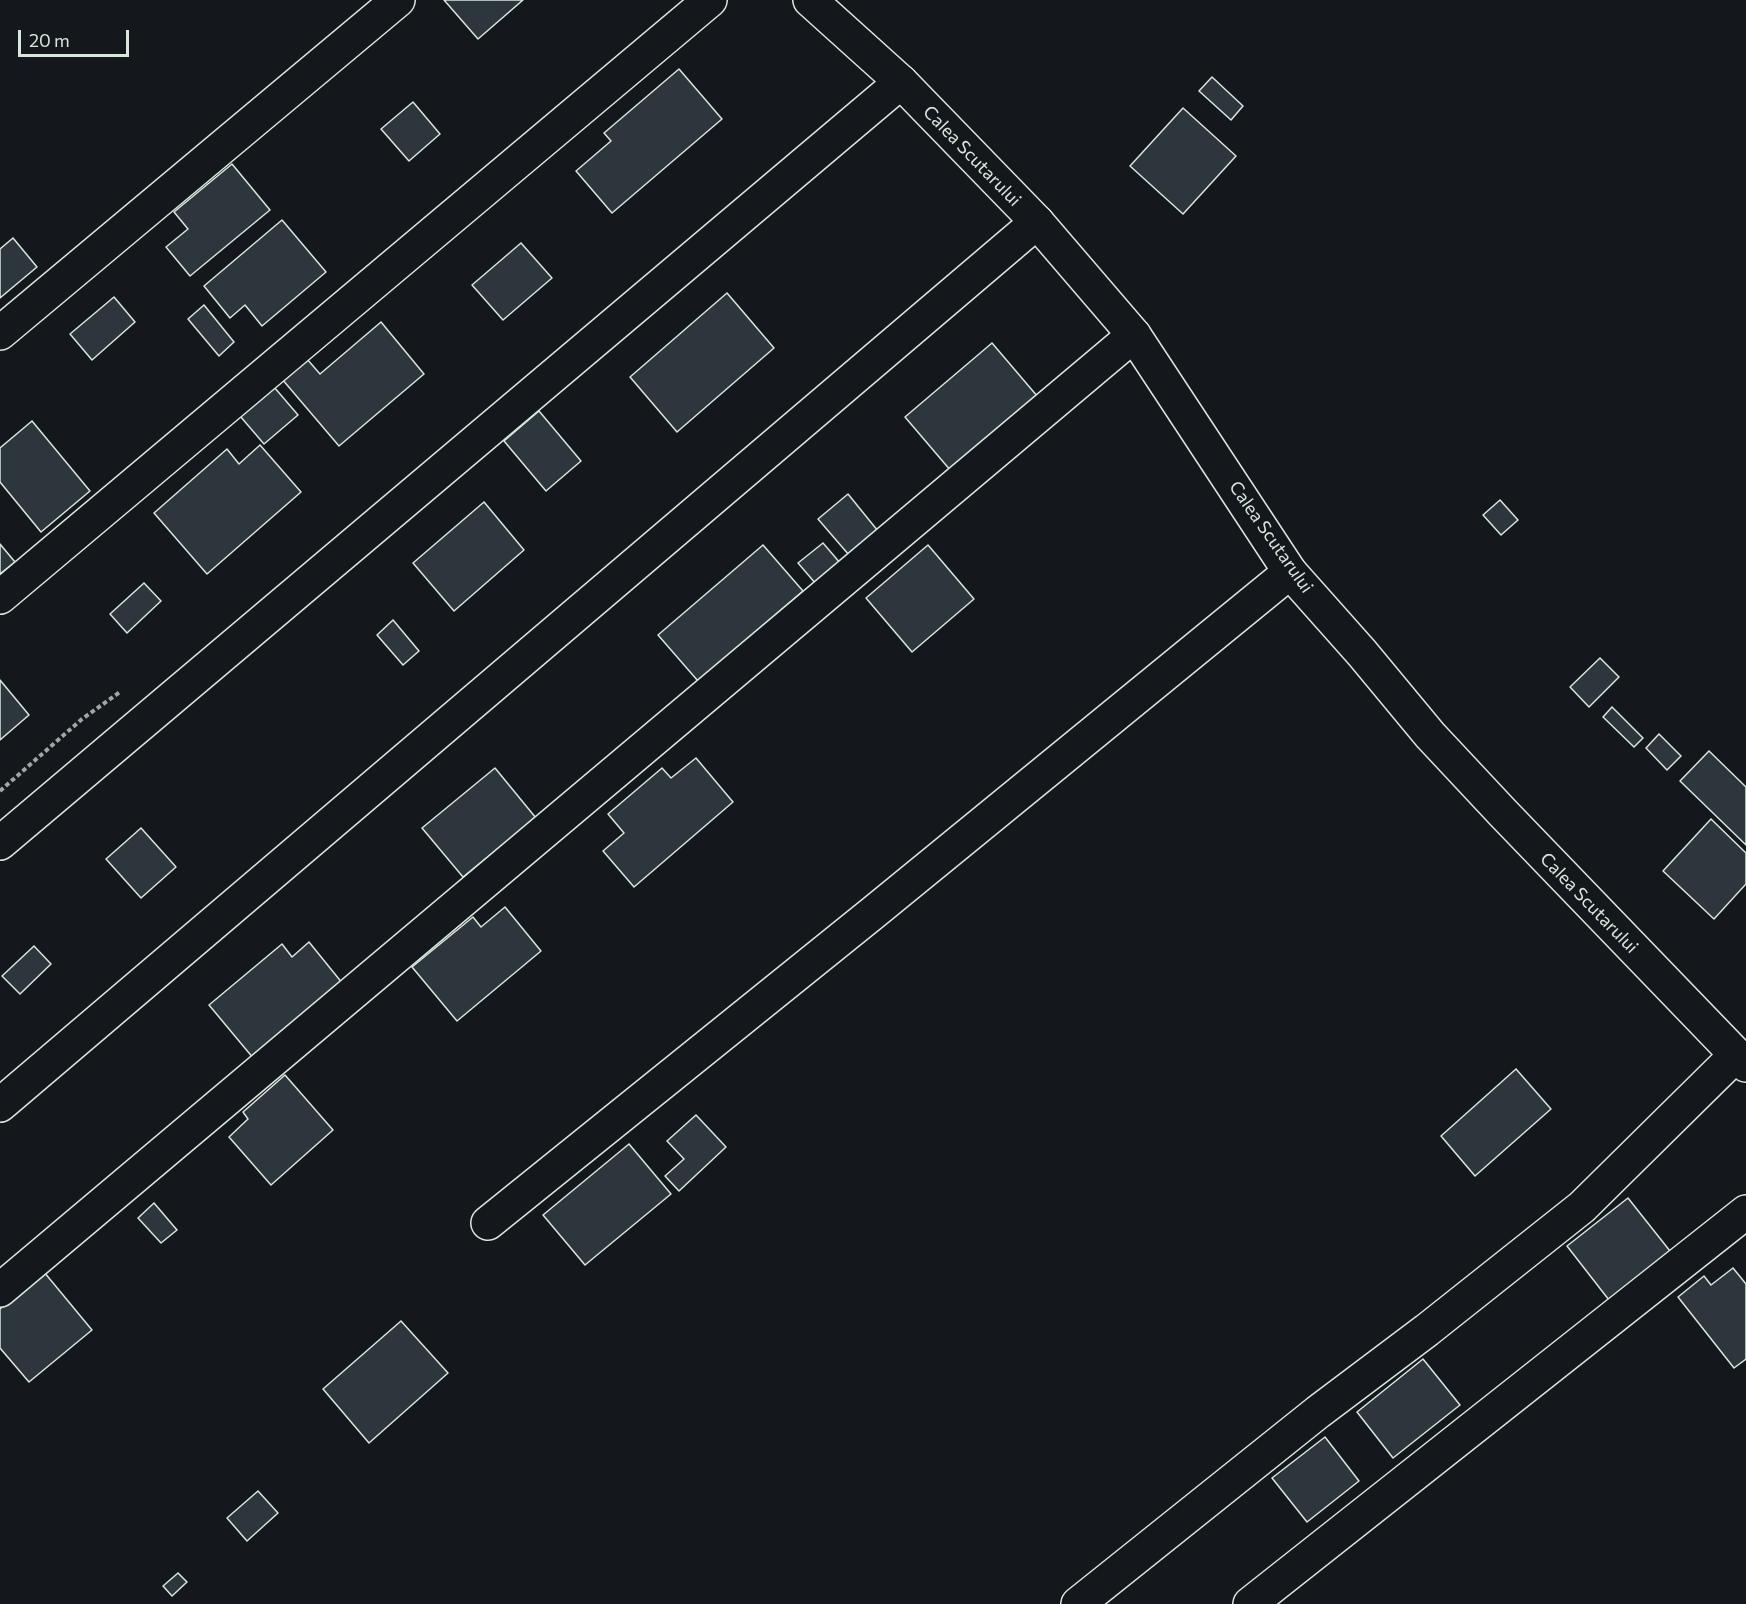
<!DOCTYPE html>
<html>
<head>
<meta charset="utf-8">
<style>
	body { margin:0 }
	#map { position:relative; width:1746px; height:1604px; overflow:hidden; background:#14181c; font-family:Commissioner,sans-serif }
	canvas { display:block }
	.scale { position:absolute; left:18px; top:30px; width:111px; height:27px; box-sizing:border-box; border:3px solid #d8e6dc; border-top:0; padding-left:8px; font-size:18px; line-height:21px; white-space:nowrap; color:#d8e6dc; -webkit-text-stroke:4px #14181c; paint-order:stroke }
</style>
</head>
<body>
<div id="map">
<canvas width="1746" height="1604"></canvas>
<div class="scale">20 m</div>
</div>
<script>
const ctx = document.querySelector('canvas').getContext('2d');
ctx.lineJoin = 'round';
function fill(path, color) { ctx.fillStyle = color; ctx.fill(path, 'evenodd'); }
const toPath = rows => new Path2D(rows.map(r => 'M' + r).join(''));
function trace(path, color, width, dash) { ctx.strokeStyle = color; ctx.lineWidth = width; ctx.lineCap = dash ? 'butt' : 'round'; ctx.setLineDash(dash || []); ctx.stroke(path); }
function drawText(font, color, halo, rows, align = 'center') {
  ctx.font = font + ' Commissioner,sans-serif'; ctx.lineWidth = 4.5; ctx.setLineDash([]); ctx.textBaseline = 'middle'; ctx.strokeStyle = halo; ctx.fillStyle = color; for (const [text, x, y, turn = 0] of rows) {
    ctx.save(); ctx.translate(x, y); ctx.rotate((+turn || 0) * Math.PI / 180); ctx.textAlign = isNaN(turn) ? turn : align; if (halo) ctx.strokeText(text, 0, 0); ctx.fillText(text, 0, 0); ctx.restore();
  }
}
const building = toPath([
	[444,0,523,0,478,39,444,0],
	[679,69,722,119,612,213,576,171,611,141,604,133,679,69],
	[1212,77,1243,106,1231,120,1199,91,1212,77],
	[413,102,440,134,409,161,381,129,413,102],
	[1183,108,1236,156,1183,214,1130,166,1183,108],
	[232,164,270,210,190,276,166,247,188,229,174,212,232,164],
	[282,220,326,272,262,326,245,305,230,318,204,286,282,220],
	[13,238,37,267,0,298,0,249,13,238],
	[521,243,552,278,503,320,472,285,521,243],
	[727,293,774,348,677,432,630,377,727,293],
	[114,297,135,322,92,360,70,334,114,297],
	[204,305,234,342,219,356,188,319,204,305],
	[381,322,424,374,339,446,276,372,300,351,320,374,381,322],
	[992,343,1038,397,951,471,905,417,992,343],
	[268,380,298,415,264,444,234,409,268,380],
	[539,411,581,461,546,491,504,441,539,411],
	[32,421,90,491,41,532,0,482,0,448,32,421],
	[260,445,301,492,207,574,154,513,227,449,239,464,260,445],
	[848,494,878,531,849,555,818,519,848,494],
	[1500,500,1518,520,1501,535,1483,515,1500,500],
	[484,502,524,550,454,611,413,563,484,502],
	[823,543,841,564,816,584,798,563,823,543],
	[0,544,15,562,0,574,0,544],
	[763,545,803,591,698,681,658,635,763,545],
	[928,545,974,599,912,652,866,598,928,545],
	[144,583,161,601,127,633,110,614,144,583],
	[393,620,419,651,403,665,377,635,393,620],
	[1600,658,1619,677,1589,707,1570,687,1600,658],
	[0,680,29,715,0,740,0,680],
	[1612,707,1643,738,1634,747,1603,717,1612,707],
	[1659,734,1681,756,1667,770,1646,748,1659,734],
	[1709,751,1746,787,1746,845,1680,781,1709,751],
	[696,758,733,802,634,887,603,851,624,833,608,814,662,768,671,778,696,758],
	[495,768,536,818,463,877,422,828,495,768],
	[1711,819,1746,853,1746,884,1714,919,1663,871,1711,819],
	[141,828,176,867,141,898,106,859,141,828],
	[505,907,541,951,457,1021,412,967,473,917,481,927,505,907],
	[309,942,343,984,254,1059,209,1005,282,944,292,957,309,942],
	[34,946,51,964,20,994,2,976,34,946],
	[1516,1069,1551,1109,1475,1176,1441,1136,1516,1069],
	[285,1075,333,1130,271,1185,229,1137,248,1119,243,1112,285,1075],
	[696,1115,726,1147,679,1191,665,1176,684,1159,667,1141,696,1115],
	[629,1144,671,1194,585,1265,543,1215,629,1144],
	[1628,1198,1670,1251,1609,1300,1567,1246,1628,1198],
	[154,1203,177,1230,161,1243,138,1218,154,1203],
	[1733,1268,1746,1284,1746,1359,1734,1368,1678,1297,1704,1276,1711,1285,1733,1268],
	[44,1272,92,1330,29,1382,0,1348,0,1309,44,1272],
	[401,1321,448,1373,369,1443,323,1389,401,1321],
	[1423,1359,1460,1405,1393,1458,1357,1412,1423,1359],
	[1325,1437,1359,1481,1307,1522,1272,1478,1325,1437],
	[258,1491,278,1513,247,1541,227,1518,258,1491],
	[178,1573,187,1582,172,1596,163,1586,178,1573]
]);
const path = toPath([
	[0,791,82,719,120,692]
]);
const minor = toPath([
	[0,333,398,0],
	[0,597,710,0],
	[0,843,901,82],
	[0,1105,1037,222],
	[488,1223,874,912,1290,572],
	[0,1290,1134,335],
	[1078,1604,1318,1412,1427,1330,1582,1207,1736,1055],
	[1250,1604,1746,1212]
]);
const secondary = toPath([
	[810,0,901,82,1037,222,1134,335,1290,572,1362,653,1430,735,1503,813,1746,1065]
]);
const streetNames = [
	["Calea Scutarului",972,156,46],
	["Calea Scutarului",1271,537,55],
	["Calea Scutarului",1589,903,46]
];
fill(building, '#2c363c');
trace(building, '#d8e6dc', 1.5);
trace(minor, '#d8e6dc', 36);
trace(secondary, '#d8e6dc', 36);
trace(path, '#9da8a2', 4, [4.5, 3]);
trace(minor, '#14181c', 33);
trace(secondary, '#14181c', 33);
drawText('18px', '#d8e6dc', '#14181c', streetNames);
</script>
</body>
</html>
